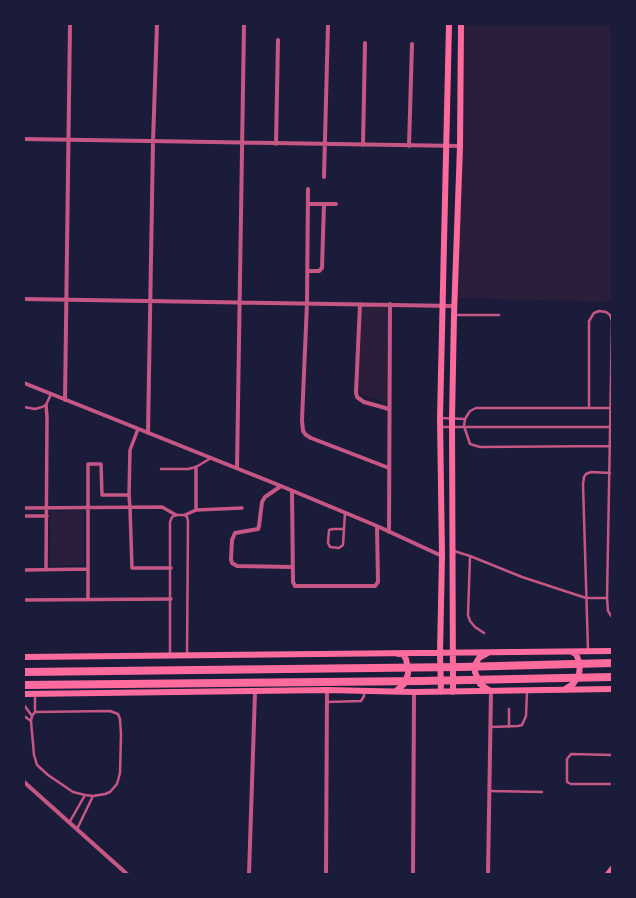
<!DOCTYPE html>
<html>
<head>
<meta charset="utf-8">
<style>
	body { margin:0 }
	#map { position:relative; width:636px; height:898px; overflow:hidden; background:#1b1b3a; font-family:"Work Sans",sans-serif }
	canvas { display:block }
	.frame { position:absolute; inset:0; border:25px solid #1b1b3a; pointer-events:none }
</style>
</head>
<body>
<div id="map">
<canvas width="636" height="898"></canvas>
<div class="frame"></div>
</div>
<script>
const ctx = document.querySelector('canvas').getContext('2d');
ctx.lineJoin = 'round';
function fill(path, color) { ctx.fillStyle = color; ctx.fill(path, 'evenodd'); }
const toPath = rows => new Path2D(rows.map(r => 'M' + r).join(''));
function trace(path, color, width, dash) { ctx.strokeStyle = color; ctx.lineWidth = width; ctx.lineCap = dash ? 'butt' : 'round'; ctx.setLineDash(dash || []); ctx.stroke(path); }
const green = toPath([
	[463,24,612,24,612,302,458,298],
	[360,304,390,304,389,404,356,392],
	[51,511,84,511,84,565,50,565]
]);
const service = toPath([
	[455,315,499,315],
	[24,407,35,409,42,407,46,405,51,394],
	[589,408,589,321,594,313,599,311,606,312,610,315,612,321,607,598,608,611,612,617],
	[441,418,465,419],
	[441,427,610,427],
	[610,446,480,447,470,444,464,426,465,419,470,411,476,408,611,408],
	[161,469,188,469,196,467,211,458],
	[344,529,333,529,329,530,328,543,330,547,339,548,343,545,345,513],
	[454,551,470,556,522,577,586,598,607,598],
	[470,556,468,615,470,621,475,627,484,633],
	[588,650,583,484,584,477,586,474,591,472,610,473],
	[170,656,170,522,172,517,176,515,185,515,187,517,188,521,187,656],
	[35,694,35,712,32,716,31,721,34,755,37,765,48,775,73,792,85,795,93,796,105,794,110,792,117,784,120,773,121,734,120,719,118,714,110,711,35,712],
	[327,702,361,701,364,696,364,691],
	[24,705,32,716],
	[24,716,31,721],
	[491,727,518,726,522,725,526,716,527,691],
	[509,727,509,709],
	[612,755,571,754,567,759,567,782,571,784,612,784],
	[490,791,542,792],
	[69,823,85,795],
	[77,829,93,796]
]);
const pedestrian = toPath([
	[46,405,47,417,46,570],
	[138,429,130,450,129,495,130,508,132,568,171,568],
	[24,508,162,507,176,515],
	[196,510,242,508],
	[185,515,196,510,196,467],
	[24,516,47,516],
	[24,570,88,569],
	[24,600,171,599],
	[88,600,88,464,101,464,102,495,129,495]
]);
const minor = toPath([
	[24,139,460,146],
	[276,144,278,40],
	[363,145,365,43],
	[409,146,412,44],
	[324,177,328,24],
	[308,189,307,303,302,420,303,431,306,435,311,438,389,468],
	[308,204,336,204],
	[307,271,319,271,322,268,324,204],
	[24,299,454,306],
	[360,304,356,392,357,397,364,402,389,409],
	[24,383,281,486,377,526,442,556],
	[65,400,70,24],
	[148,433,153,142,157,24],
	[237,468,244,24],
	[281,486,265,497,262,502,259,526,258,529,235,533,232,540,231,559,232,563,237,566,293,567],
	[292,491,293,582,295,586,375,586,378,582,377,526],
	[389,532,390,304],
	[24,782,127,874],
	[249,874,255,692],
	[326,874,327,690],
	[413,874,414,692],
	[488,874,491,691]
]);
const secondary = toPath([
	[488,653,479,658,476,663,475,672,480,684,490,691],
	[24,657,612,651],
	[565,689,573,684,579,675,580,664,576,654,572,652],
	[396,691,404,684,408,674,408,669,406,659,403,654,398,654],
	[441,692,440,653,442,556,440,418,449,24],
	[453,692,452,419,454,315,460,146,461,24],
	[24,694,327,690,414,692,612,689],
	[608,874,612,869]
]);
const trunk = toPath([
	[24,672,460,667,612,663],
	[24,685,420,681,612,677]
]);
fill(green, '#2a1e3b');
trace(service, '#c65784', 2.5);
trace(pedestrian, '#c65784', 3.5);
trace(minor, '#c65784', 4);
trace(secondary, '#ff6b9d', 6);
trace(trunk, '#ff6b9d', 8);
</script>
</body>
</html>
